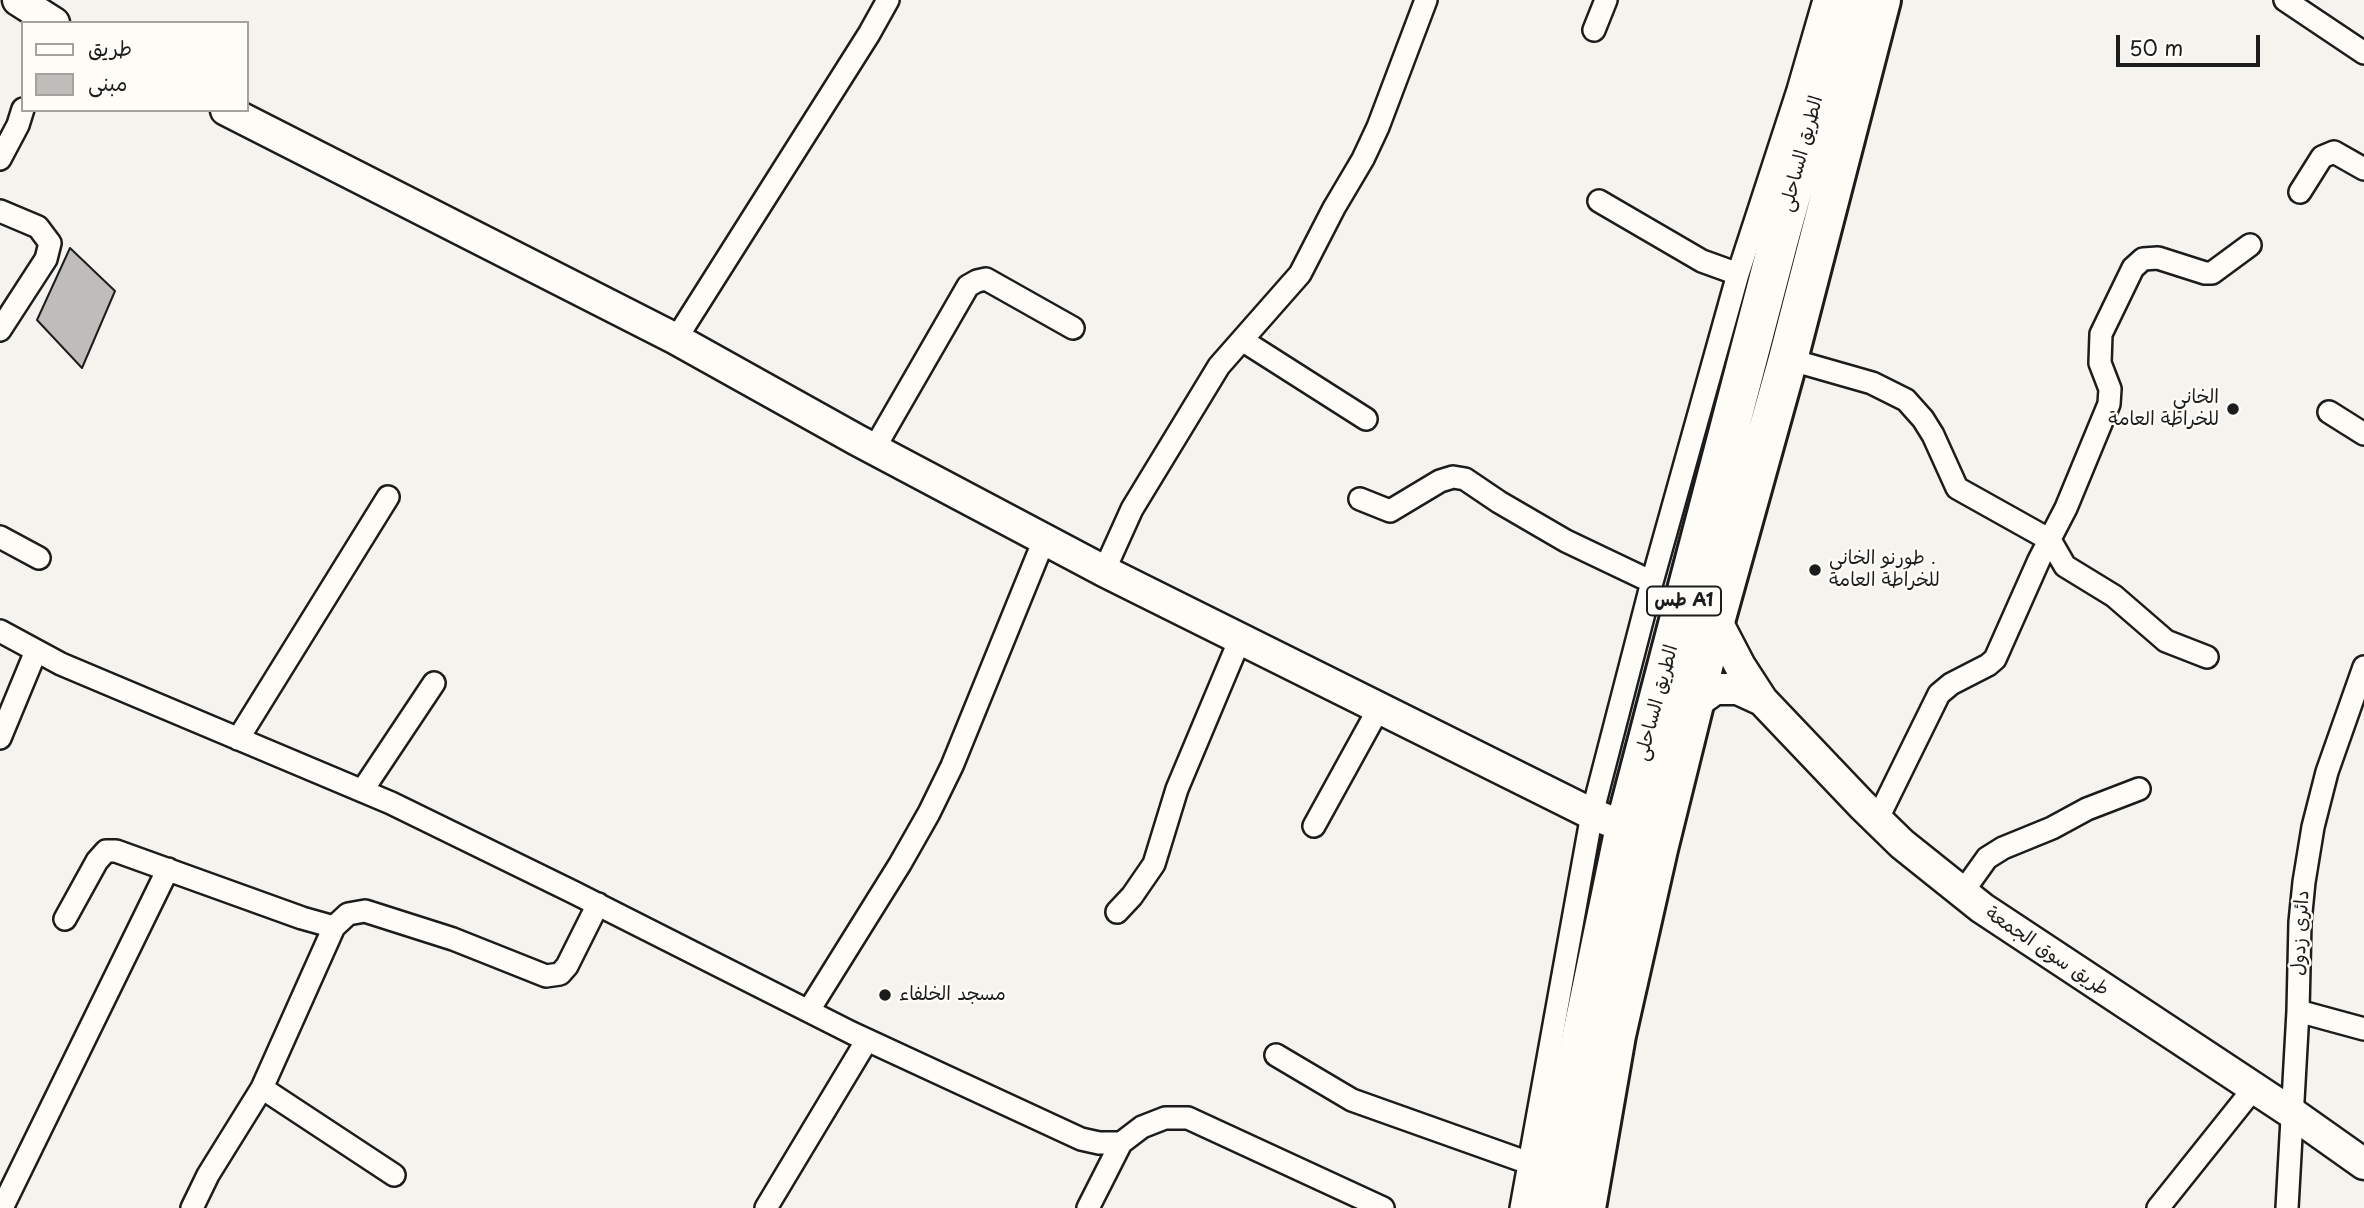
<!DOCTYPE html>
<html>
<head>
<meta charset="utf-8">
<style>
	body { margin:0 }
	#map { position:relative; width:2364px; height:1208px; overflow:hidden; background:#f4f3ee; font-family:"Playpen Sans","Playpen Sans Arabic",sans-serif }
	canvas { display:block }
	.legend { position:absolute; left:21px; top:21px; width:228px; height:91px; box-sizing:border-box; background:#fdfcf7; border:2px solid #a3a29f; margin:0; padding:9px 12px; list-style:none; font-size:21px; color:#1c1c1c }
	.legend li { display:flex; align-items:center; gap:14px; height:35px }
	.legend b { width:35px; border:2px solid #a3a29f }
	.scale { position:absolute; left:2116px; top:35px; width:144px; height:32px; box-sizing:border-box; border:4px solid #1c1c1c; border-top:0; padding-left:9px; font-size:21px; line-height:24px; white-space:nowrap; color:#1c1c1c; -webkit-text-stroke:5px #fdfcf7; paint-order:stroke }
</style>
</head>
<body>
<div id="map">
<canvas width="2364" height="1208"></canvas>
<ul class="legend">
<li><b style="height:9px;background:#fdfcf7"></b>طريق</li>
<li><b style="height:19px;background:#bebdba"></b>مبنى</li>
</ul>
<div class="scale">50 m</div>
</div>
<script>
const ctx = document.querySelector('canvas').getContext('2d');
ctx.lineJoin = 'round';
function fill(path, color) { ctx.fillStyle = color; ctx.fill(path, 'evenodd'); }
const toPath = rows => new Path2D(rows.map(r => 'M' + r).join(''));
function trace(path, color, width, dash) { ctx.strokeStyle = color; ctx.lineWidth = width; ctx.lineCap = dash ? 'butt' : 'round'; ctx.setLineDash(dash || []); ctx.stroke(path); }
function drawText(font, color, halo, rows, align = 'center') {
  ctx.font = font + ' "Playpen Sans","Playpen Sans Arabic",sans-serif'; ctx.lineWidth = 5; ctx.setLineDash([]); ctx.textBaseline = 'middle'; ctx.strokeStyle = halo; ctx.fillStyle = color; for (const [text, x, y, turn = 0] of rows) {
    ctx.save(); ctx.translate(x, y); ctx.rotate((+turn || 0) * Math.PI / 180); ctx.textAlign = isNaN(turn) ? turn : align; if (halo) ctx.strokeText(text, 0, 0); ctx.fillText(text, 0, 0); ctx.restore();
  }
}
const building = toPath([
	[70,248,115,291,82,368,37,320,70,248]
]);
const street = toPath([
	[2285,0,2364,53],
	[1594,30,1606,0],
	[0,159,18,125,23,109],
	[2300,192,2322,157,2334,152,2364,169],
	[1599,201,1702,261,1738,274],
	[0,211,38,227,50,243,46,259,0,330],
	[676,339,869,34,888,0],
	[1242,340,1366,419],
	[1788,359,1872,383,1906,400,1923,419,1933,435,1957,488,2050,540,2065,566,2114,596,2166,641,2207,657],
	[2329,412,2364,434],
	[874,449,968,286,977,281,986,279,1073,328],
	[1360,499,1390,511,1440,481,1453,477,1465,479,1499,502,1566,541,1652,582],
	[0,537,39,558],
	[1104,571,1132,509,1219,366,1300,274,1334,208,1363,159,1378,127,1426,0],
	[0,631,61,664,391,803,573,892,852,1033,1081,1139,1099,1143,1121,1143],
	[0,738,36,651],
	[238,739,388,497],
	[362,791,434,683],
	[1877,820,1939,694,1951,684,1988,665,1995,659,2039,560,2066,508,2109,404,2110,389,2100,363,2101,334,2133,268,2143,259,2158,258,2205,273,2212,273,2250,245],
	[1314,826,1379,708],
	[1962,893,1987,858,2003,848,2052,828,2087,809,2139,789],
	[1117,912,1132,896,1154,864,1177,789,1240,639],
	[65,919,97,861,106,851,116,851,302,918,334,927],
	[809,1010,900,864,929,813,952,766,1044,540],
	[2298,1011,2364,1029],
	[1276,1055,1352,1100,1529,1163],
	[262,1088,394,1175],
	[2,1208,168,869],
	[192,1208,208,1175,262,1088,334,927,348,914,365,911,453,939,546,976,560,974,567,966,598,904],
	[766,1208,867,1040],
	[1088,1208,1121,1143,1142,1127,1165,1118,1188,1118,1383,1208],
	[1521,1208,1592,814,1652,582,1738,274,1798,90,1824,0],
	[2158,1208,2254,1088],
	[2287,1208,2298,1011,2300,922,2304,882,2313,827,2327,772,2364,667]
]);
const secondary = toPath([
	[18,0,54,23],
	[226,110,676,339,857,440,1104,571,1592,814,1625,827],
	[1715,618,1740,666,1762,700,1862,805,1902,844,1982,908,2292,1113,2364,1164],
	[1694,704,1715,689,1738,689,1762,700]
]);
const highway = toPath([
	[1548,1208,1558,1150,1625,827,1779,239,1845,0],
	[1586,1208,1616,1035,1658,849,1709,643,1788,359,1881,0]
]);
const markers = [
	[2233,409,7,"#1c1c1c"],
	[1815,570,7,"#1c1c1c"],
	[885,995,7,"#1c1c1c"]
];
const shields = [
	[1684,601,74]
];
const shieldNames = [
	["طس A1",1684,601]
];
const streetNames = [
	["الطريق الساحلى",1802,154,-75],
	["الطريق الساحلى",1657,703,-75],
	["دائرى زدول",2301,933,-87],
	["طريق سوق الجمعة",2047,952,34]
];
const poiNames = [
	["الخاني",2219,398,"right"],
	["للخراطة العامة",2219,420,"right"],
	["طورنو الخاني .",1829,559],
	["للخراطة العامة",1829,581],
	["مسجد الخلفاء",899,995]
];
fill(building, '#bebdba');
trace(building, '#1c1c1c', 2);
trace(street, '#1c1c1c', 26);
trace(secondary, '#1c1c1c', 35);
trace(highway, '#1c1c1c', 44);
trace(street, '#fdfcf7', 21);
trace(secondary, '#fdfcf7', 30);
trace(highway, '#fdfcf7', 38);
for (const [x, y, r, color] of markers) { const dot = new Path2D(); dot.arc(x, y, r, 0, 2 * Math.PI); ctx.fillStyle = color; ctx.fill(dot); trace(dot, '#fdfcf7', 2.5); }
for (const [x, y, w] of shields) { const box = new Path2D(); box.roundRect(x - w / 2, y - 14.5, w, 29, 5); ctx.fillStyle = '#fdfcf7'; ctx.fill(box); trace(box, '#1c1c1c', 2); }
drawText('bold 18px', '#1c1c1c', null, shieldNames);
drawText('19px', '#1c1c1c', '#fdfcf7', streetNames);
drawText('19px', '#1c1c1c', '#fdfcf7', poiNames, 'left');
</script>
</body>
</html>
